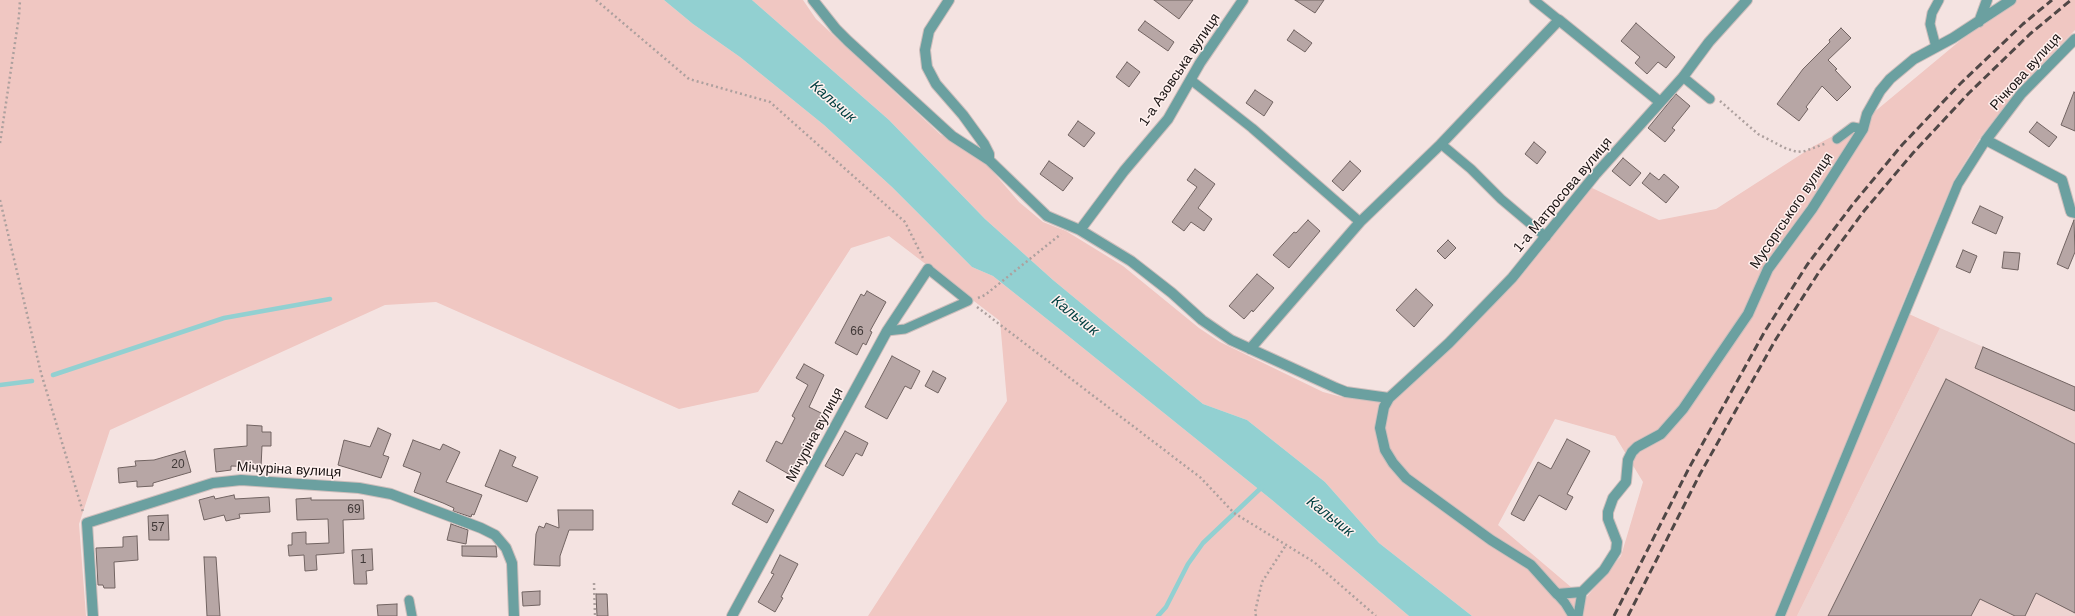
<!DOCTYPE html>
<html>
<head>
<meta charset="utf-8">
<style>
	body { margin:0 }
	canvas { display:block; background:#f4e3e1 }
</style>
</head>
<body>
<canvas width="2075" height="616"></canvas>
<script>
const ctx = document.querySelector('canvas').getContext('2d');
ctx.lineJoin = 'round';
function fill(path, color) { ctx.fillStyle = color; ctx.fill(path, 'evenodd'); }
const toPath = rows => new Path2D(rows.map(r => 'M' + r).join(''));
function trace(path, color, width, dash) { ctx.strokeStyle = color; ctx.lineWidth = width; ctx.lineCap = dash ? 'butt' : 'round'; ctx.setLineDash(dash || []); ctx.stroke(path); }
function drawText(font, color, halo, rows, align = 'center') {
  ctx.font = font + ' Arial,sans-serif'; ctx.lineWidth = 3; ctx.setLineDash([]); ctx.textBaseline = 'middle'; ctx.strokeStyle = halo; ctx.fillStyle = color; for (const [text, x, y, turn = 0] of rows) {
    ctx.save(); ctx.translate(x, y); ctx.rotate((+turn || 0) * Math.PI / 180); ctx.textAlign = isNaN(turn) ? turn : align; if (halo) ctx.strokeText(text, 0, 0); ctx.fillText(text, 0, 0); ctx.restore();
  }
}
const built = toPath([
	[1940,328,2075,387,2075,616,1797,616]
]);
const green = toPath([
	[0,0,664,0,693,24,740,57,824,125,892,187,972,267,993,276,1067,335,1272,500,1409,616,868,616,1007,401,1000,321,889,236,851,248,758,392,679,409,436,302,385,305,110,430,79,524,86,616,0,616],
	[752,0,803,0,816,19,941,135,970,145,1019,202,1043,222,1066,231,1123,266,1199,328,1220,342,1323,392,1342,397,1389,396,1510,281,1588,186,1659,220,1716,209,1814,146,1867,118,2009,0,2075,0,2075,30,2018,89,1982,135,1954,180,1900,310,1940,328,1797,616,1472,616,1379,543,1325,482,1247,420,1203,404,1053,280,985,219,889,120],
	[1555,419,1615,436,1643,482,1621,556,1585,599,1498,525]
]);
const water = toPath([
	[664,0,752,0,889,120,985,219,1053,280,1203,404,1247,420,1325,482,1379,543,1472,616,1409,616,1272,500,1067,335,993,276,972,267,892,187,824,125,740,57,693,24]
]);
const stream = toPath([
	[53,375,224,318,330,299],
	[0,385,32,381],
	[1158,616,1166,607,1188,564,1203,543,1263,486]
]);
const building = toPath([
	[1154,0,1193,0,1179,19,1154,0],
	[1295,0,1324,0,1315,13,1295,0],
	[1145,21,1174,42,1168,51,1138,30,1145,21],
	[1636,23,1675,57,1666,68,1658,62,1647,74,1635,63,1640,57,1621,41,1636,23],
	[1841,28,1851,38,1828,60,1837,69,1835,70,1851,87,1837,101,1822,86,1806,107,1808,109,1799,121,1777,104,1803,69,1830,42,1829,40,1841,28],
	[1294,30,1312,43,1305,52,1287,40,1294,30],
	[1127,62,1140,72,1129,87,1116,77,1127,62],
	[1255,90,1273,102,1264,116,1246,103,1255,90],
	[2074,92,2075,93,2075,131,2061,125,2074,92],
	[1676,94,1690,106,1672,128,1675,130,1665,142,1648,128,1676,94],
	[1078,121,1095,133,1084,147,1068,135,1078,121],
	[2037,122,2057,137,2049,147,2029,132,2037,122],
	[1534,142,1546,152,1537,164,1525,154,1534,142],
	[1623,158,1641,173,1630,186,1612,171,1623,158],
	[1049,161,1073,178,1063,191,1040,174,1049,161],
	[1350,161,1361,171,1343,191,1332,181,1350,161],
	[1195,169,1215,184,1198,208,1212,219,1204,231,1191,222,1184,231,1172,222,1197,187,1187,180,1195,169],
	[1650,173,1659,180,1664,174,1679,187,1666,203,1642,183,1650,173],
	[1980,206,2003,217,1996,234,1972,223,1980,206],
	[1308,220,1320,231,1289,268,1273,255,1294,232,1296,233,1308,220],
	[2074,220,2075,252,2068,269,2057,264,2074,220],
	[1448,240,1456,248,1445,259,1437,251,1448,240],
	[1963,250,1977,256,1970,273,1956,267,1963,250],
	[2004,252,2020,253,2018,270,2002,268,2004,252],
	[1257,274,1274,288,1253,312,1252,310,1244,319,1229,306,1257,274],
	[1416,289,1433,305,1414,327,1396,310,1416,289],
	[867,291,886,302,870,331,872,332,866,345,863,343,857,355,835,343,861,294,864,296,867,291],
	[1983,347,2075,387,2075,411,1975,368,1983,347],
	[892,356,920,371,911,389,905,386,887,419,865,407,892,356],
	[804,364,824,375,809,407,825,415,817,430,816,429,792,476,766,461,776,441,782,444,795,418,792,416,808,385,796,378,804,364],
	[933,371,946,378,938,393,925,386,933,371],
	[1946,379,2075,444,2075,613,2036,593,2025,616,2015,616,1980,599,1971,616,1828,616,1946,379],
	[247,425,262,426,262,432,271,432,271,446,262,446,261,467,231,466,231,470,216,472,214,449,247,446,247,425],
	[378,428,391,434,383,455,389,457,381,478,338,465,344,440,370,447,378,428],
	[845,431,868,443,862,456,856,453,843,476,825,466,845,431],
	[1567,439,1590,451,1567,494,1573,497,1566,510,1539,495,1524,521,1511,514,1538,462,1551,469,1567,439],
	[413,440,440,450,443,444,460,452,446,482,482,495,474,515,472,514,471,517,453,511,454,508,443,503,414,492,421,473,403,466,413,440],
	[500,450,516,457,512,466,538,477,527,502,485,486,500,450],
	[185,451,191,472,153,483,153,486,137,487,137,481,119,483,118,468,136,466,135,461,154,460,185,451],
	[739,491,774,510,767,523,732,504,739,491],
	[234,495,235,499,269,497,270,512,239,514,240,518,226,521,224,515,204,520,199,500,214,496,215,499,234,495],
	[311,498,311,500,363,500,364,519,343,520,344,553,316,555,317,570,305,571,304,555,289,556,288,545,292,545,292,533,306,532,306,544,329,543,328,519,297,520,296,499,311,498],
	[558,510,593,510,593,530,569,530,560,556,560,566,534,565,536,534,539,526,544,528,546,523,559,528,558,510],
	[168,515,169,540,149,540,148,516,168,515],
	[451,524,468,530,466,544,447,540,451,524],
	[137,536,138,560,114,562,115,588,104,588,103,585,98,585,96,548,123,547,123,537,137,536],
	[462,546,496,546,497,557,462,556,462,546],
	[372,549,373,570,366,571,367,584,354,584,352,550,372,549],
	[780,555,798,564,781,597,783,598,775,612,758,602,774,574,771,573,780,555],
	[204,557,216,557,220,616,207,616,204,557],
	[540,591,540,605,523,606,522,592,540,591],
	[596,594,607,594,608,616,597,616,596,594],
	[397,604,397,616,378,616,377,605,397,604]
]);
const path = toPath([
	[596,0,689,79,770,102,905,222,923,258],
	[1720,101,1758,134,1785,148,1797,152,1805,151,1827,143],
	[0,143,19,16,20,0],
	[0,200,41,373,83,512],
	[978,298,985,295,1061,234],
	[977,307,1201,478,1234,513,1314,562,1376,616],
	[594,583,595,616],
	[1256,616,1255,612,1262,582,1286,545]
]);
const service = toPath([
	[1534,0,1559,20],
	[1936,47,1930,24,1932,13,1939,0],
	[1683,77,1710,99],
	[1191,80,1252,128,1360,222],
	[1837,139,1853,127,1863,129],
	[1441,144,1471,169,1501,199,1546,237],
	[887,331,905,329,968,301,928,269],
	[1557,594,1565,603,1573,616],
	[409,600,412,616],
	[1578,616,1582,592],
	[1780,616,1958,184,1986,140]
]);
const minor = toPath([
	[813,0,836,29,848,41,952,136,989,160,1047,216,1080,230,1131,261,1172,293,1202,320,1231,340,1336,388,1346,392,1389,398],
	[949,0,929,31,925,50,927,67,936,84,963,115,984,144,989,154,989,160],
	[1747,0,1709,42,1683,77,1595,175,1512,278,1449,343,1389,398,1384,407,1380,428,1385,450,1393,463,1406,478,1491,540,1531,565,1557,594,1582,592,1604,570,1616,551,1617,542,1608,519,1608,512,1613,498,1626,482,1628,460,1632,452,1637,447,1661,434,1683,409,1748,314,1768,269,1812,209,1863,129,1867,114,1880,91,1890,79,1914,59,1953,38,2011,0],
	[1979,22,1987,0],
	[2075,39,2021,94,1986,140,2062,180,2071,212,2075,213],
	[1080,230,1124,171,1168,119,1200,63,1243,0],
	[1250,349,1360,222,1441,144,1559,20,1660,102],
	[93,616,87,523,213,483,241,480,359,488,391,494,481,528,495,535,506,548,512,563,514,616],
	[732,616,887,331,928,269]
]);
const rail = toPath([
	[1614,616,1689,468,1765,331,1807,265,1853,204,1902,145,1960,84,2023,24,2052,0],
	[1628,616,1700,474,1776,339,1819,272,1864,211,1913,153,1969,93,2030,34,2071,0]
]);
const numberNames = [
	["66",857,332],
	["20",178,465],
	["69",354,510],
	["57",158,528],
	["1",363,560]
];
const streetNames = [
	["1-а Азовська вулиця",1180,70,-56],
	["Річкова вулиця",2026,72,-48],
	["1-а Матросова вулиця",1563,195,-50],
	["Мусоргського вулиця",1792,211,-56],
	["Мічуріна вулиця",815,435,-62],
	["Мічуріна вулиця",289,470,3]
];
const waterNames = [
	["Кальчик",833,102,41],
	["Кальчик",1075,316,38],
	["Кальчик",1330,517,38]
];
fill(built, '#eed4d1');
fill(green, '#f0c7c2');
fill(water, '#92d0d1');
trace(stream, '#92d0d1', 4.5);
fill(building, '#b7a6a5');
trace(building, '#726462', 1);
trace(service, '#cdbebc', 11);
trace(minor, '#cdbebc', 12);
trace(path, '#ada09e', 2.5, [2, 3]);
trace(service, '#6ba0a0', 9);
trace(minor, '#6ba0a0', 10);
trace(rail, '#504746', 3, [8, 4]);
drawText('12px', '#403837', null, numberNames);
drawText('14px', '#191312', '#fff1ef', streetNames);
drawText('italic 15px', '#013f40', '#fff1ef', waterNames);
</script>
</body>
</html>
